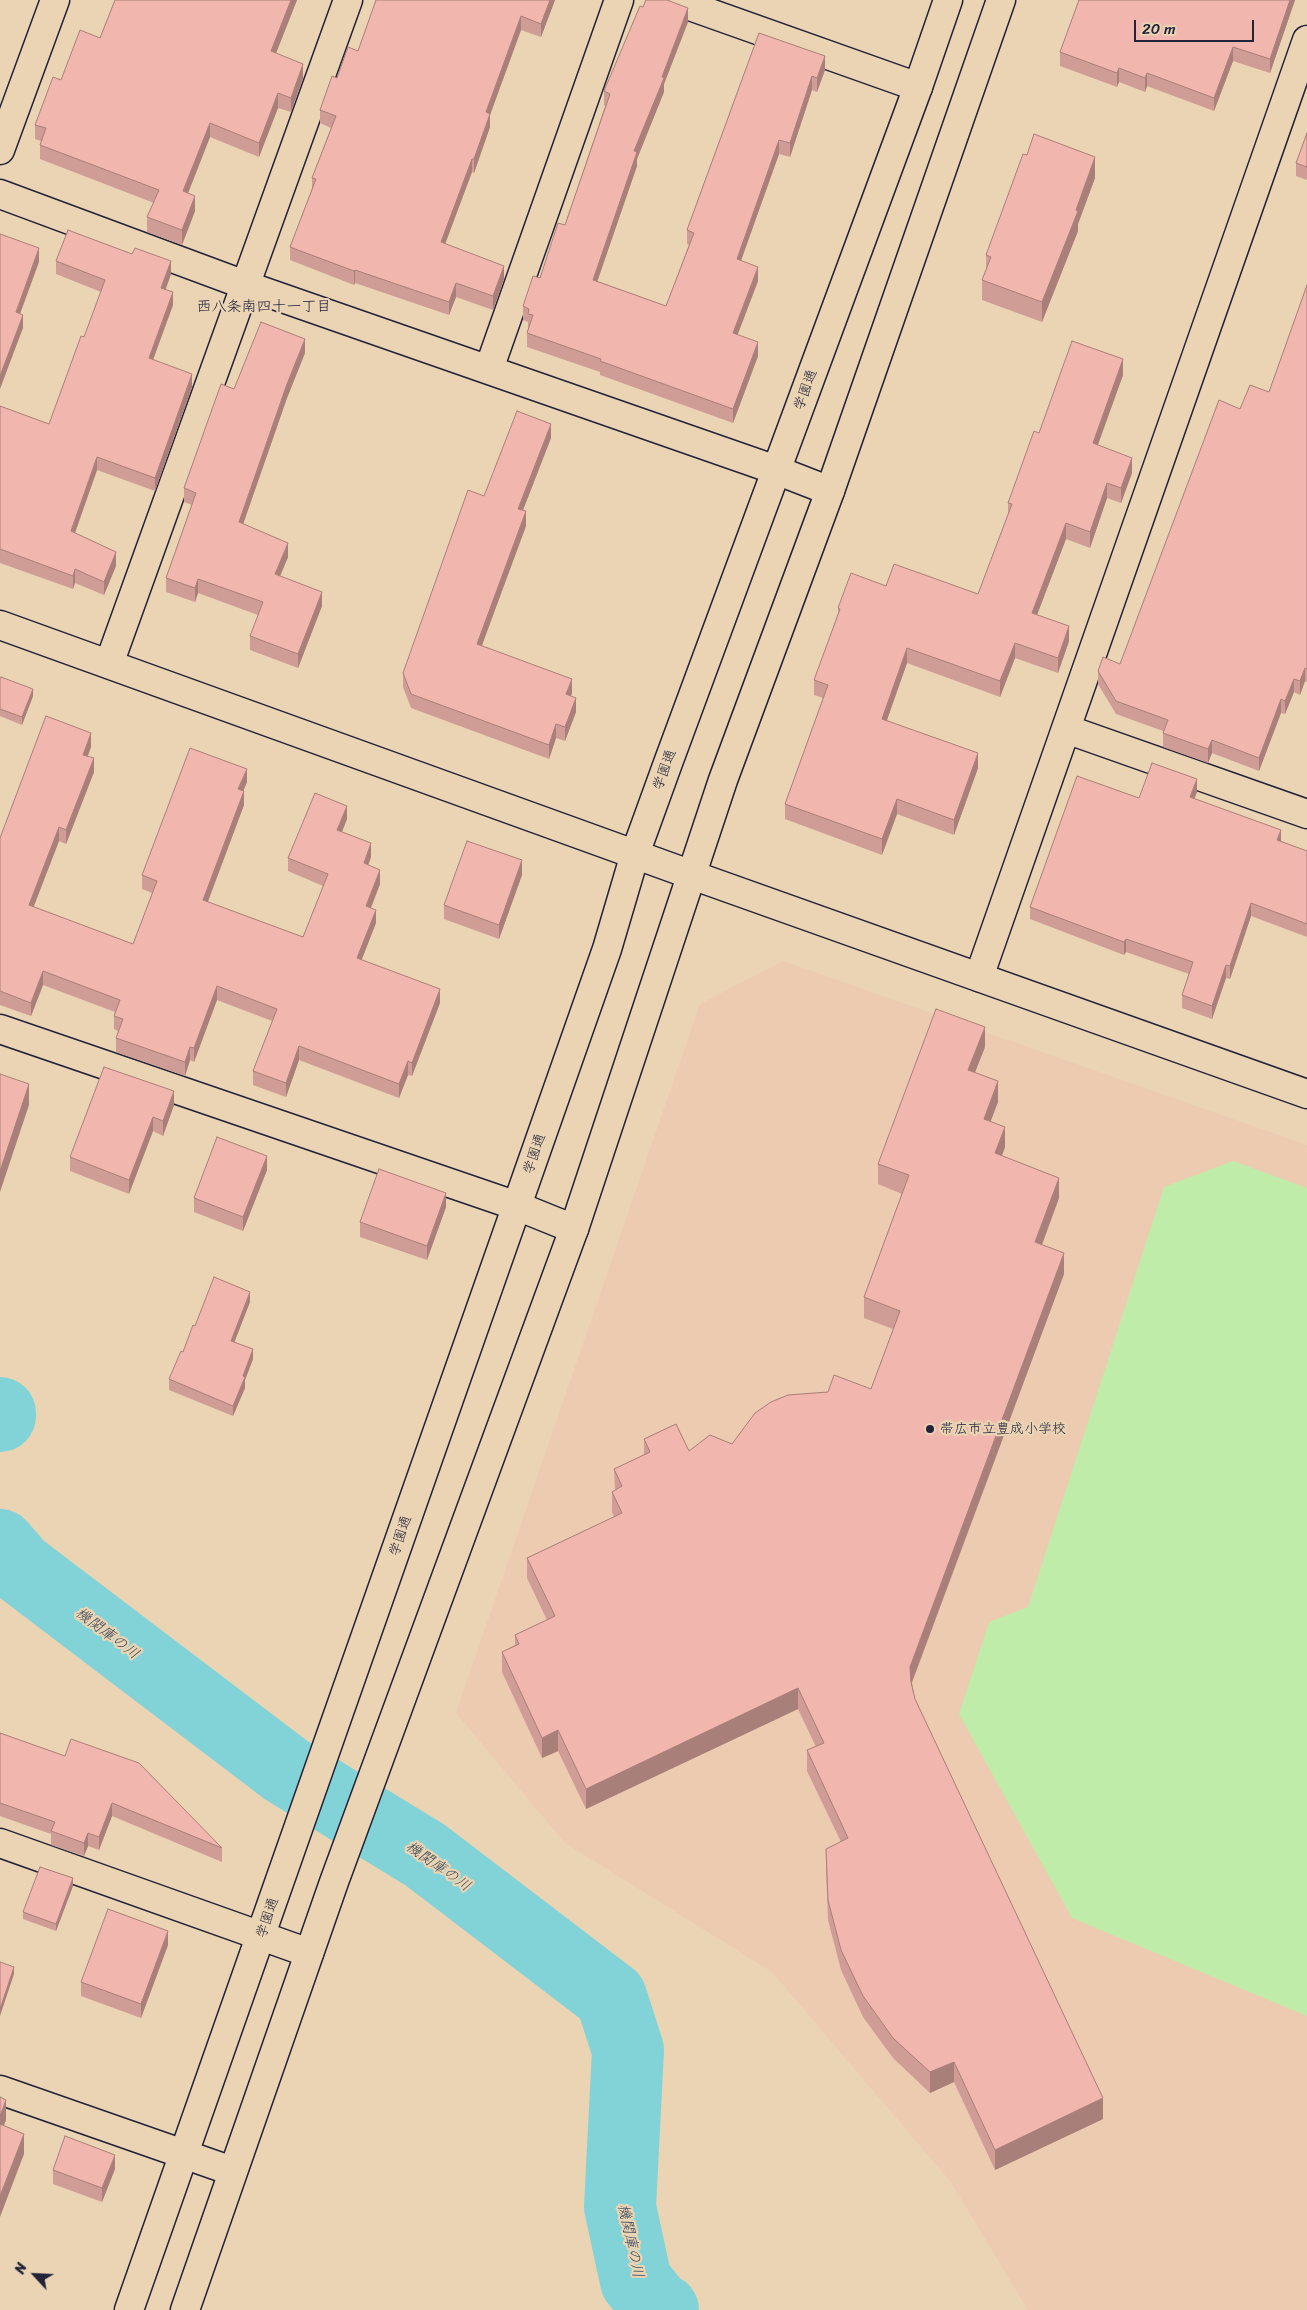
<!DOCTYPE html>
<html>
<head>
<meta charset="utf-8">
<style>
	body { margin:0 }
	#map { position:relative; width:1307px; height:2310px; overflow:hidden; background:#ead4b3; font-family:Sriracha,sans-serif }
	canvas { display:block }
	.north { position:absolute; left:10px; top:2250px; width:50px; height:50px; -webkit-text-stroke:4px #ead4b3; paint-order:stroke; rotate:295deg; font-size:14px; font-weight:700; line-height:20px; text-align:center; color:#22223b }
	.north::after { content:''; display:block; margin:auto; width:18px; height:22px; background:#22223b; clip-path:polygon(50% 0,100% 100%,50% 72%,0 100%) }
	.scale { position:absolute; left:1134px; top:20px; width:120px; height:22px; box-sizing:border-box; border:2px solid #22223b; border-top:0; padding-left:6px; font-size:15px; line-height:18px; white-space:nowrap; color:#22223b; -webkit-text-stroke:4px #ead4b3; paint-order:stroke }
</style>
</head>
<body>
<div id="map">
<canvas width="1307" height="2310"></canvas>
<div class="north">N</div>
<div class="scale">20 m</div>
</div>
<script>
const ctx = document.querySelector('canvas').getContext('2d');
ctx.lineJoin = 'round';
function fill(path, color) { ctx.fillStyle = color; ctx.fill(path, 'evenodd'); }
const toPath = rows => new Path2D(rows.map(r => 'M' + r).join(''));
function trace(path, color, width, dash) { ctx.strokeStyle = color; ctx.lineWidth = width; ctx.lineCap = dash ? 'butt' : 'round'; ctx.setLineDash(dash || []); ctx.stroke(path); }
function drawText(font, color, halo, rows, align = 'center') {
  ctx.font = font + ' Sriracha,"Klee One",sans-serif'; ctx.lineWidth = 4.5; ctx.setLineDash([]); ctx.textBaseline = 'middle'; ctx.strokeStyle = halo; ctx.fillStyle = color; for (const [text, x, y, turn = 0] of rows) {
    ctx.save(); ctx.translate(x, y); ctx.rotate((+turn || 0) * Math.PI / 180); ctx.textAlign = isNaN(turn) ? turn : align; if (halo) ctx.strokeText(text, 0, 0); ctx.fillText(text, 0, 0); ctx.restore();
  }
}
const built = toPath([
	[783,961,1307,1145,1307,2310,1028,2310,951,2182,772,1972,565,1843,456,1713,700,1004]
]);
const green = toPath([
	[1233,1161,1307,1188,1307,2016,1072,1918,959,1714,989,1622,1028,1607,1164,1187]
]);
const river = toPath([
	[0,1413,0,1416],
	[0,1545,20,1568,286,1770,425,1855,611,1997,628,2050,620,2207,636,2281,657,2307,663,2310]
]);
const minor = toPath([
	[673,0,918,87],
	[0,150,55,0],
	[0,194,245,285,776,470,830,491],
	[489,369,619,0],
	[109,664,348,0],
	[1066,729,1307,814],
	[979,977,1307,40],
	[0,1029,517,1206,574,1229],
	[0,1843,309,1953],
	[0,2090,232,2171]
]);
const tertiary = toPath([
	[0,625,692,875,1307,1094],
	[129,2310,607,949,635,854,668,763,918,87,948,0],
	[185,2310,334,1882,574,1229,723,780,830,491,1001,0]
]);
const wall = toPath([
	[115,0,297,0,276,53,303,78,291,112,278,108,259,157,210,137,188,193,195,211,182,245,147,232,147,217,154,203,40,159,40,145,41,141,35,139,35,125,61,80,100,38],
	[376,0,555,0,541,37,521,30,490,115,490,127,474,173,472,172,445,244,504,279,493,310,456,297,449,315,355,283,354,285,290,260,290,247,312,189,312,178,331,128,320,123,320,110,337,78,358,51],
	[1295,0,1270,73,1233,61,1214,111,1147,86,1145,92,1119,82,1117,87,1060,66,1060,52],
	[688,22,664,84,664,92,637,159,637,166,597,281,666,306,689,245,687,244,687,230,759,33,825,70,817,92,812,90,790,157,779,154,741,260,758,281,737,335,758,356,733,423,600,375,600,372,527,347,527,333,529,328,528,327,528,322,523,320,523,306,540,278,565,225,605,106,604,105,604,91],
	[1307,133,1307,180,1296,176,1296,163],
	[1095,178,1078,224,1078,231,1042,322,982,300,982,280,986,269,986,255],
	[56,261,171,274,166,289,173,305,153,359,192,387,155,491,97,470,75,533,116,566,104,595,75,583,73,589,0,563,0,406,49,424,84,337,101,292,56,274],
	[1307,285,1307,682,1305,681,1300,695,1294,692,1285,714,1281,713,1259,771,1212,753,1208,763,1163,747,1163,731,1116,714,1098,684,1098,671,1120,664,1240,409,1269,392],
	[305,353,287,398,243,524,288,557,280,576,322,606,298,668,250,650,250,636,258,615,198,593,195,602,166,592,166,578,192,505,184,502,184,488,234,389],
	[1123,375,1098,445,1132,473,1121,503,1107,498,1090,548,1066,539,1037,615,1069,641,1058,673,1015,658,1000,697,907,663,887,720,978,768,954,835,897,814,882,855,785,819,785,804,823,698,814,695,814,680,838,614,838,608,886,586,978,594,1008,514,1008,503,1039,433],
	[551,438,523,510,526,526,481,646,572,693,571,696,576,712,565,741,556,738,549,759,411,708,403,687,403,673,484,496],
	[0,679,33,696,22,725,0,716],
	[91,747,88,756,94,772,66,844,59,841,33,907,133,944,152,893,142,889,142,875,247,782,243,791,244,805,208,902,303,937,323,886,288,871,288,858,347,819,342,832,371,857,368,865,380,884,371,908,376,923,361,960,440,1003,412,1076,408,1075,399,1098,299,1060,286,1097,253,1085,253,1071,272,1021,217,1000,194,1062,190,1060,185,1076,116,1052,116,1038,118,1031,114,1029,114,1016,115,1012,43,985,31,1016,0,1005,0,838],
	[1197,792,1194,798,1281,841,1307,851,1307,937,1251,916,1230,979,1226,978,1212,1019,1182,1008,1182,995,1189,974,1126,952,1124,955,1030,919,1030,907,1139,798],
	[522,875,499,939,444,919,444,905],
	[985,1047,975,1072,998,1102,990,1121,1005,1147,1002,1156,1059,1198,1042,1245,1064,1274,912,1683,915,1699,1103,2119,995,2170,954,2082,930,2093,893,2058,863,2017,841,1970,828,1920,826,1869,826,1849,841,1842,807,1771,807,1750,816,1747,798,1709,586,1809,558,1751,542,1758,502,1672,502,1652,515,1645,515,1635,547,1620,527,1578,527,1558,614,1517,612,1512,612,1492,615,1490,614,1469,644,1455,644,1439,689,1451,732,1444,871,1389,893,1329,864,1318,864,1297,902,1194,878,1184,878,1164],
	[174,1105,163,1136,153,1131,129,1194,70,1171,70,1157],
	[267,1170,243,1231,194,1212,194,1198],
	[446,1207,427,1260,360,1237,360,1222],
	[250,1302,234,1342,253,1359,245,1380,245,1388,233,1416,169,1390,169,1379,195,1326],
	[0,1733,222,1848,222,1862,112,1816,99,1850,88,1846,84,1856,51,1845,51,1834,0,1816],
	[73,1886,56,1931,23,1919,23,1912],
	[168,1945,141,2018,81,1996,81,1982],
	[115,2169,102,2202,53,2184,53,2170]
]);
const shadedWall = toPath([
	[291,0,297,0,271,66,271,51],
	[550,0,555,0,541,37,541,24],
	[1290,0,1295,0,1270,73,1270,59],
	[688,8,688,22,664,84,664,92,637,159,637,166,593,294,593,280,634,151],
	[521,16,521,30,490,115,490,127,474,173,474,159,486,112],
	[1233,47,1233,61,1214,111,1214,98],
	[825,56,825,70,817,92,817,78],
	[303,64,303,78,291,112,291,98],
	[1119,68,1119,82,1117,87,1117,73],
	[1147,73,1147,86,1145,92,1145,78],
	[812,76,812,90,790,157,790,143],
	[278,93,278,108,259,157,259,143],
	[210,123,210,137,183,206,183,191],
	[779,140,779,154,737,272,737,259],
	[1095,157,1095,178,1078,224,1078,231,1042,322,1042,302],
	[472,159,472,172,441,255,441,242],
	[195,196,195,211,182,245,182,230],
	[39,248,39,262,16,325,16,312],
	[171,261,171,274,161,301,161,288],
	[504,266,504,279,493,310,493,296],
	[758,267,758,281,733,347,733,333],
	[355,270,355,283,354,285,354,271],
	[456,283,456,297,449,315,449,302],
	[173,292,173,305,149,371,149,358],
	[23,315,23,328,0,389,0,376],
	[305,339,305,353,287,398,239,536,239,522,287,384],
	[758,342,758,356,733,423,733,409],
	[1123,359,1123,375,1093,458,1093,443],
	[192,374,192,387,155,491,155,478],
	[551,424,551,438,518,523,518,509],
	[97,457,97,470,71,544,71,531],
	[1132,458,1132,473,1121,503,1121,488],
	[1107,483,1107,498,1090,548,1090,532],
	[526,511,526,526,477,659,477,644],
	[1066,523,1066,539,1032,628,1032,613],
	[288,543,288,557,275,588,275,574],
	[116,552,116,566,104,595,104,582],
	[75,569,75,583,73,589,73,576],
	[198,579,198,593,195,602,195,588],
	[322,592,322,606,298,668,298,654],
	[1069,626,1069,641,1058,673,1058,658],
	[1015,643,1015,658,1000,697,1000,681],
	[907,648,907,663,882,734,882,719],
	[1305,668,1305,681,1300,695,1300,681],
	[572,679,572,693,566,709,566,694],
	[1294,679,1294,692,1285,714,1285,701],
	[33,689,33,696,22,725,22,717],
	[576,698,576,712,565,741,565,727],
	[1281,699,1281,713,1259,771,1259,758],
	[556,724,556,738,549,759,549,745],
	[91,733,91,747,83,768,83,755],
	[1212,740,1212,753,1208,763,1208,749],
	[978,753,978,768,954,835,954,820],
	[94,758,94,772,66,844,66,830],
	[247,769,247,782,238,803,238,789],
	[1197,779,1197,792,1190,810,1190,797],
	[244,791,244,805,203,914,203,900],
	[897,799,897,814,882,855,882,839],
	[347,806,347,819,337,844,337,830],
	[59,827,59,841,29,919,29,905],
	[1281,830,1281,843,1277,840],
	[371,843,371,857,364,877,364,863],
	[522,860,522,875,499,939,499,925],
	[380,870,380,884,366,920,366,906],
	[1251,903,1251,916,1230,979,1230,966],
	[376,910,376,923,357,972,357,958],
	[1126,939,1126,952,1124,955,1124,942],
	[1226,965,1226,978,1212,1019,1212,1006],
	[43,971,43,985,31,1016,31,1003],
	[217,986,217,1000,194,1062,194,1048],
	[440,989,440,1003,412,1076,412,1063],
	[985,1027,985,1047,968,1090,968,1070],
	[299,1046,299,1060,286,1097,286,1083],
	[190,1047,190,1060,185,1076,185,1062],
	[408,1061,408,1075,399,1098,399,1084],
	[998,1081,998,1102,984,1139,984,1119],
	[29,1084,29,1105,0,1192,0,1171],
	[174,1091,174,1105,163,1136,163,1121],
	[153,1117,153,1131,129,1194,129,1180],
	[1005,1127,1005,1147,995,1174,995,1153],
	[267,1156,267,1170,243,1231,243,1217],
	[1059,1178,1059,1198,1035,1263,1035,1242],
	[446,1193,446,1207,427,1260,427,1246],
	[1064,1253,1064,1274,910,1687,910,1667],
	[250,1292,250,1302,231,1351,231,1341],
	[253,1349,253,1359,245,1380,245,1388,233,1416,233,1406,243,1376],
	[798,1688,798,1709,586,1809,586,1789],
	[558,1730,558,1751,542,1758,542,1738],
	[112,1803,112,1816,99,1850,99,1837],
	[88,1833,88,1846,84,1856,84,1843],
	[73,1878,73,1886,56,1931,56,1924],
	[168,1931,168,1945,141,2018,141,2004],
	[14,1967,14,1974,0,2016,0,2009],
	[954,2062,954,2082,930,2093,930,2072],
	[1103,2098,1103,2119,995,2170,995,2150],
	[6,2100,6,2120,0,2136,0,2116],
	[24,2134,24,2154,0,2217,0,2196],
	[115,2155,115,2169,102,2202,102,2188]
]);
const building = toPath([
	[115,0,291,0,271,51,303,64,291,98,278,93,259,143,210,123,183,191,195,196,182,230,147,217,159,190,40,145,46,128,35,125,53,77,61,80,80,30,100,38,115,0],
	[376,0,550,0,541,24,521,16,486,112,490,114,474,159,472,159,441,242,504,266,493,296,456,283,449,302,355,270,354,271,290,247,316,179,312,178,336,116,320,110,332,76,337,78,348,47,358,51,376,0],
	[646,0,667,0,688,8,662,77,664,78,634,151,637,152,593,280,666,306,694,233,687,230,759,33,825,56,817,78,812,76,790,143,779,140,737,259,758,267,733,333,758,342,733,409,600,361,601,359,527,333,533,315,528,314,529,309,523,306,533,276,540,278,558,223,565,225,610,94,604,91,640,6,643,7,646,0],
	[1079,0,1290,0,1270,59,1233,47,1214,98,1147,73,1145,78,1119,68,1117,73,1060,52,1079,0],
	[1307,133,1307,167,1296,163,1307,133],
	[1034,134,1095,157,1076,210,1078,211,1042,302,982,280,991,257,986,255,1023,154,1027,155,1034,134],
	[68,230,132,254,135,248,171,261,161,288,173,292,149,358,192,374,155,478,97,457,71,531,116,552,104,582,75,569,73,576,0,549,0,406,49,424,81,336,84,337,105,280,56,261,68,230],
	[0,234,39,248,16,312,23,315,0,376,0,234],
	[1307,285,1307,669,1305,668,1300,681,1294,679,1285,701,1281,699,1259,758,1212,740,1208,749,1163,733,1168,720,1116,701,1098,671,1103,657,1120,664,1219,400,1240,409,1250,385,1269,392,1307,285],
	[261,322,305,339,287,384,239,522,288,543,275,574,322,592,298,654,250,636,263,602,198,579,195,588,166,578,196,493,184,488,221,384,234,389,261,322],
	[1072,341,1123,359,1093,443,1132,458,1121,488,1107,483,1090,532,1066,523,1032,613,1069,626,1058,658,1015,643,1000,681,907,648,882,719,978,753,954,820,897,799,882,839,785,804,828,685,814,680,840,609,838,608,851,573,886,586,894,564,978,594,1012,504,1008,503,1034,431,1039,433,1072,341],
	[517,411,551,424,518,509,526,511,477,644,572,679,566,694,576,698,565,727,556,724,549,745,411,694,403,673,468,490,484,496,517,411],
	[1,677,33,689,22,717,0,709,0,679,1,677],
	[46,716,91,733,83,755,94,758,66,830,59,827,29,905,133,944,157,881,142,875,190,748,247,769,238,789,244,791,203,900,303,937,328,874,288,858,315,793,347,806,337,830,371,843,364,863,380,870,366,906,376,910,357,958,440,989,412,1063,408,1061,399,1084,299,1046,286,1083,253,1071,277,1009,217,986,194,1048,190,1047,185,1062,116,1038,123,1019,114,1016,120,1000,43,971,31,1003,0,991,0,838,46,716],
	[1152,763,1197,779,1190,797,1281,830,1277,840,1307,851,1307,924,1251,903,1230,966,1226,965,1212,1006,1182,995,1193,962,1126,939,1124,942,1030,907,1077,776,1139,798,1152,763],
	[467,841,522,860,499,925,444,905,467,841],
	[936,1009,985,1027,968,1070,998,1081,984,1119,1005,1127,995,1153,1059,1178,1035,1242,1064,1253,910,1667,911,1682,915,1699,1103,2098,995,2150,954,2062,930,2072,893,2038,863,1996,841,1950,828,1900,826,1849,848,1838,807,1750,824,1743,798,1688,586,1789,558,1730,542,1738,502,1652,519,1644,515,1635,555,1616,527,1558,622,1513,612,1492,622,1486,614,1469,650,1452,644,1439,676,1424,689,1451,710,1435,732,1444,755,1413,771,1402,788,1395,828,1392,834,1375,871,1389,900,1311,864,1297,909,1175,878,1164,936,1009],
	[104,1067,174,1091,163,1121,153,1117,129,1180,70,1157,104,1067],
	[0,1074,29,1084,0,1171,0,1074],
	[217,1137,267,1156,243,1217,194,1198,217,1137],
	[379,1169,446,1193,427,1246,360,1222,379,1169],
	[214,1277,250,1292,231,1341,253,1349,243,1376,245,1377,233,1406,169,1379,181,1351,183,1352,193,1325,195,1326,214,1277],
	[0,1733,65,1756,71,1739,139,1763,222,1848,112,1803,99,1837,88,1833,84,1843,51,1831,55,1822,0,1803,0,1733],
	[40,1867,73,1878,56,1924,23,1912,40,1867],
	[108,1909,168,1931,141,2004,81,1982,108,1909],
	[0,1962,14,1967,0,2009,0,1962],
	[0,2097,6,2100,0,2116,0,2097],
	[0,2124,24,2134,0,2196,0,2124],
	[65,2136,115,2155,102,2188,53,2170,65,2136]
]);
const markers = [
	[930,1429,5,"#22223b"]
];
const streetNames = [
	["学園通",806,390,-70],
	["学園通",665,770,-70],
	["学園通",535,1154,-71],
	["学園通",401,1536,-71],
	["学園通",268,1918,-71]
];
const poiNames = [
	["帯広市立豊成小学校",940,1429]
];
const neighbourhoodNames = [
	["西八条南四十一丁目",264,307]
];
const waterNames = [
	["機関庫の川",107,1634,37],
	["機関庫の川",438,1867,35],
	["機関庫の川",630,2241,78]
];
fill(built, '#eccbb1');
fill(green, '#c0eca9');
trace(river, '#82d3d8', 72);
trace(minor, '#22223b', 31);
trace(tertiary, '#22223b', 31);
trace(minor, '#ead4b3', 28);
trace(tertiary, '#ead4b3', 28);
fill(wall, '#cf9d95');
fill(shadedWall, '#a97f79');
fill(building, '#f1b6ad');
trace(building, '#a97f79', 1);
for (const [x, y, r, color] of markers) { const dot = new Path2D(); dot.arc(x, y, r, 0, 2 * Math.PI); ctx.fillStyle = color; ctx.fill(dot); trace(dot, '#ead4b3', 2); }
drawText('14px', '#22223b', '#ead4b3', streetNames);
drawText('14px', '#22223b', '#ead4b3', poiNames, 'left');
drawText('15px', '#22223b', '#ead4b3', neighbourhoodNames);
drawText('italic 15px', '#35455a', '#ead4b3', waterNames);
</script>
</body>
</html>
